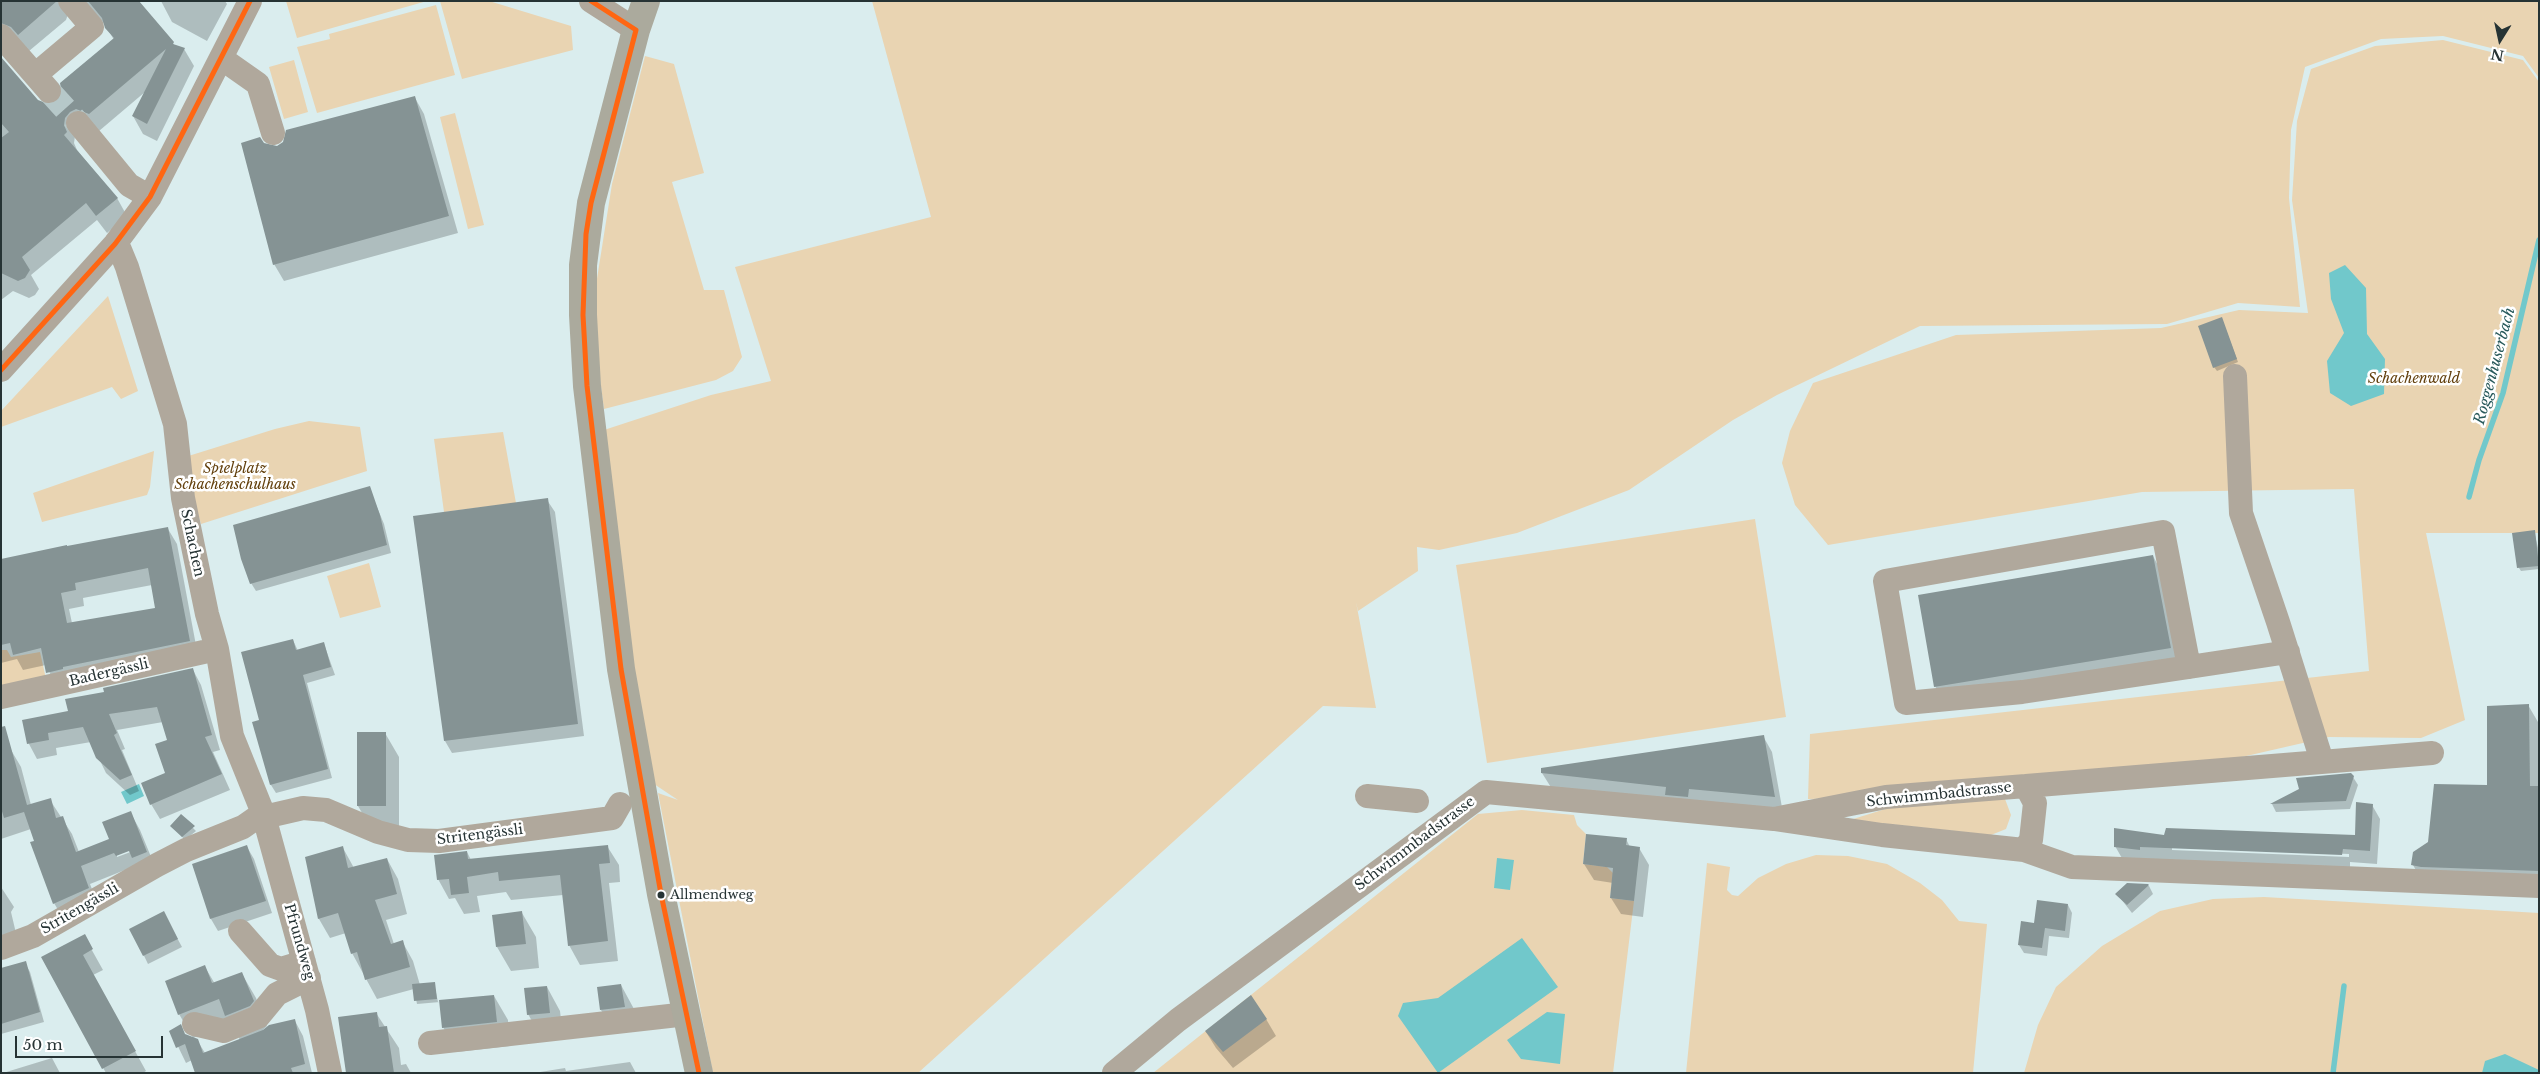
<!DOCTYPE html>
<html>
<head>
<meta charset="utf-8">
<style>
	body { margin:0 }
	#map { position:relative; width:2540px; height:1074px; overflow:hidden; background:#daedee; font-family:"Libre Baskerville",serif }
	canvas { display:block }
	.frame { position:absolute; inset:0; border:2px solid #263334; pointer-events:none }
	.north { position:absolute; left:2475px; top:15px; width:50px; height:50px; -webkit-text-stroke:4px #fff; paint-order:stroke; rotate:190deg; font-size:14px; font-weight:700; line-height:20px; text-align:center; color:#263334 }
	.north::after { content:''; display:block; margin:auto; width:18px; height:22px; background:#263334; clip-path:polygon(50% 0,100% 100%,50% 72%,0 100%) }
	.scale { position:absolute; left:15px; top:1036px; width:148px; height:22px; box-sizing:border-box; border:2px solid #263334; border-top:0; padding-left:6px; font-size:15px; line-height:18px; white-space:nowrap; color:#263334; -webkit-text-stroke:4px #fff; paint-order:stroke }
</style>
</head>
<body>
<div id="map">
<canvas width="2540" height="1074"></canvas>
<div class="frame"></div>
<div class="north">N</div>
<div class="scale">50 m</div>
</div>
<script>
const ctx = document.querySelector('canvas').getContext('2d');
ctx.lineJoin = 'round';
function fill(path, color) { ctx.fillStyle = color; ctx.fill(path, 'evenodd'); }
const toPath = rows => new Path2D(rows.map(r => 'M' + r).join(''));
function trace(path, color, width, dash) { ctx.strokeStyle = color; ctx.lineWidth = width; ctx.lineCap = dash ? 'butt' : 'round'; ctx.setLineDash(dash || []); ctx.stroke(path); }
function drawText(font, color, halo, rows, align = 'center') {
  ctx.font = font + ' "Libre Baskerville",serif'; ctx.lineWidth = 5; ctx.setLineDash([]); ctx.textBaseline = 'middle'; ctx.strokeStyle = halo; ctx.fillStyle = color; for (const [text, x, y, turn = 0] of rows) {
    ctx.save(); ctx.translate(x, y); ctx.rotate((+turn || 0) * Math.PI / 180); ctx.textAlign = isNaN(turn) ? turn : align; if (halo) ctx.strokeText(text, 0, 0); ctx.fillText(text, 0, 0); ctx.restore();
  }
}
const green = toPath([
	[286,1,427,1,297,38],
	[440,1,489,1,571,26,573,50,462,79],
	[872,1,2539,1,2539,78,2523,56,2443,36,2381,39,2305,67,2291,130,2289,198,2300,307,2238,303,2167,324,1920,326,1777,395,1733,420,1629,490,1517,533,1439,550,1417,547,1418,571,1358,611,1356,602,1376,708,1323,706,918,1073,713,1073,658,793,678,800,654,784,639,711,604,430,711,395,771,381,735,267,931,217],
	[436,5,455,75,317,113,297,47,330,39,329,34],
	[2443,40,2523,60,2539,82,2539,533,2426,533,2465,720,2421,738,2329,737,2220,762,1886,797,1808,799,1810,734,2369,671,2354,489,2142,492,1828,545,1795,505,1782,463,1790,431,1813,383,1956,335,2161,328,2239,310,2308,313,2292,200,2297,121,2311,69,2375,46],
	[645,56,674,64,704,173,672,182,704,290,724,290,742,357,733,371,716,380,604,409,597,357,596,285,612,184],
	[294,60,308,112,284,119,269,67],
	[455,113,484,225,468,229,440,117],
	[108,296,138,391,121,399,112,387,1,427,1,411],
	[309,421,360,427,367,471,201,524,182,458,275,429],
	[503,432,516,503,444,512,434,439],
	[154,451,150,487,147,495,42,522,33,493],
	[1755,519,1786,717,1487,763,1456,565],
	[369,563,381,607,340,618,327,576],
	[1,650,7,650,11,657,40,652,46,679,1,689],
	[2005,799,2011,815,2006,829,1991,835,1850,820,1895,806],
	[1522,810,1574,815,1577,825,1586,834,1583,864,1607,867,1613,873,1610,898,1634,901,1613,1073,1153,1073,1478,814],
	[1816,855,1848,856,1887,864,1920,883,1942,900,1959,921,1987,924,1973,1073,1686,1073,1707,863,1730,867,1727,890,1732,895,1738,896,1758,878,1786,864],
	[2264,897,2539,913,2539,1073,2024,1073,2038,1025,2056,987,2102,946,2160,911,2213,899]
]);
const water = toPath([
	[2345,265,2366,288,2367,334,2385,359,2384,394,2351,406,2330,393,2327,361,2344,333,2331,299,2329,273],
	[139,784,144,796,127,804,121,792],
	[1497,858,1514,860,1510,890,1494,888],
	[1522,938,1558,987,1438,1073,1398,1016,1403,1003,1438,998],
	[1547,1012,1565,1014,1560,1064,1521,1059,1507,1040],
	[2505,1054,2539,1070,2539,1073,2482,1073,2485,1061]
]);
const shadow = toPath([
	[1,1,138,1,175,46,184,49,194,66,157,141,143,134,133,116,145,92,99,131,75,136,74,143,77,150,117,198,127,216,107,233,97,220,31,275,39,289,35,295,29,298,13,291,1,300,1,59,38,101,51,106,58,103,114,40,106,26,92,10,70,8,66,20,29,51,1,44],
	[161,1,225,1,227,4,207,41,172,22],
	[415,98,424,114,458,233,284,281,274,264,263,144,277,148],
	[2223,322,2238,362,2217,371,2214,367],
	[369,488,384,524,391,553,256,591,251,583],
	[547,500,555,512,584,736,452,753,445,741],
	[168,529,177,544,198,656,57,688,46,665,23,670,17,659,1,663,1,561],
	[152,585,156,609,72,623,69,609,84,606,83,598],
	[2534,531,2539,552,2539,569,2521,571,2519,568],
	[2153,556,2162,573,2180,664,1945,703,1935,686],
	[293,640,298,651,324,644,335,675,307,683,332,778,276,793,271,785,254,723,261,721],
	[193,670,201,685,220,750,213,752,230,790,160,819,151,804,166,773,169,741,163,722,117,730,125,749,122,750,139,791,130,795,106,773,91,742,56,748,57,755,37,759,29,744,24,721,69,712,105,693],
	[2528,705,2538,722,2539,887,2422,881,2413,865,2430,843,2488,787],
	[385,733,399,757,399,830,372,830,358,806],
	[1763,736,1772,752,1783,813,1552,789,1542,773],
	[11,750,21,767,31,805,50,800,72,834,79,852,110,840,130,812,140,830,156,869,125,870,90,884,98,905,64,920,54,903,31,829,1,839,1,753],
	[135,848,136,850,117,857,117,854],
	[2353,777,2358,785,2350,809,2276,812,2272,804,2301,790],
	[2372,805,2380,819,2377,864,2350,862,2350,869,2123,860,2115,846,2166,837,2356,836],
	[2172,847,2349,854,2349,857,2172,850],
	[181,816,196,831,185,840,172,826],
	[1626,839,1630,847,1639,848,1649,865,1643,917,1621,914,1611,898,1613,883,1594,880,1584,864],
	[607,846,619,865,620,882,609,883,618,961,580,965,569,945,563,895,511,900,506,892,477,896,480,912,464,914,455,898,449,899,438,879,467,852,471,860],
	[247,847,254,859,272,913,218,931,211,919,193,865],
	[343,848,354,868,387,859,398,879,407,914,386,920,394,944,402,941,413,961,420,985,434,983,438,1002,494,996,508,1020,510,1046,457,1052,443,1027,440,1002,417,1004,414,989,377,999,352,953,346,933,330,938,319,919,306,858],
	[2127,884,2149,886,2153,894,2132,913,2117,894],
	[1,887,14,907,11,912,19,946,1,954],
	[2068,905,2072,913,2069,938,2049,936,2047,956,2024,953,2019,945,2035,924],
	[522,913,536,937,539,968,511,971,497,947],
	[168,921,182,947,148,964,131,929],
	[84,936,103,970,93,975,146,1071,143,1073,106,1073,42,958],
	[25,963,30,972,44,1022,1,1034,1,970],
	[205,967,215,984,242,974,256,998,267,1026,263,1030,295,1021,303,1036,312,1073,197,1073,192,1060,186,1063,171,1032,197,1040,205,1053,240,1040,231,1023,193,1038,179,1014],
	[621,985,634,1009,615,1034,601,1010],
	[547,987,560,1011,563,1036,542,1039,528,1014],
	[376,1013,399,1048,401,1065,406,1064,411,1073,347,1073],
	[1266,1019,1276,1036,1233,1068,1216,1048,1206,1032],
	[52,1058,60,1073,3,1073],
	[630,1062,636,1073,534,1073,565,1068,566,1071]
]);
const stream = toPath([
	[2469,497,2479,460,2503,393,2539,240],
	[2333,1073,2344,986]
]);
const building = toPath([
	[1,1,57,1,18,35,11,27,1,23],
	[88,1,139,1,174,42,173,44,185,48,147,124,132,116,166,49,89,114,76,109,70,112,65,118,64,125,67,132,64,135,118,198,96,216,86,203,22,257,30,270,25,278,18,281,1,273,1,138,9,132,1,123,1,57,38,100,51,105,58,102,62,95,60,83,114,38,105,28,102,18],
	[415,96,449,216,273,265,241,143,260,137,264,143,277,146,283,142,286,130],
	[2222,317,2237,359,2213,368,2198,326],
	[370,486,380,515,387,545,250,584,241,559,233,525],
	[548,498,578,724,444,741,413,516],
	[168,527,190,641,63,667,63,669,46,673,41,648,13,655,10,643,1,645,1,559,67,545,67,546],
	[148,568,155,608,67,623,61,593,76,590,75,583],
	[2535,530,2539,566,2517,568,2512,533],
	[2153,555,2171,648,1934,687,1918,595],
	[293,639,296,650,324,642,331,667,303,675,328,769,270,785,252,722,259,720,241,652],
	[193,668,212,735,205,737,222,774,150,805,141,783,165,773,155,744,167,740,157,707,109,714,117,733,114,735,132,775,120,780,96,758,83,727,48,733,49,740,27,744,22,720,68,711,65,699,104,692,103,688],
	[2529,704,2530,786,2539,786,2539,871,2421,867,2411,865,2413,852,2428,842,2434,784,2487,785,2487,706],
	[5,726,27,805,51,798,56,818,63,816,76,852,109,839,102,822,131,811,147,852,132,858,129,851,116,856,114,853,81,866,89,888,53,904,30,842,34,841,24,812,4,818,1,808,1,727],
	[357,732,386,732,386,806,357,806],
	[1764,735,1775,797,1689,789,1688,797,1665,795,1666,787,1541,773,1541,768],
	[2351,773,2354,776,2346,801,2270,804,2299,789,2296,778],
	[2356,802,2373,804,2370,851,2343,849,2342,855,2140,847,2140,850,2114,847,2114,828,2164,835,2166,828,2355,835],
	[181,814,195,826,182,837,170,826],
	[1586,834,1627,838,1626,845,1640,847,1634,901,1610,898,1613,868,1583,864],
	[247,845,266,901,210,919,192,864],
	[608,845,610,863,599,864,608,941,568,946,560,875,499,881,498,872,467,877,469,893,451,895,449,879,437,880,434,855,467,851,468,859],
	[343,846,348,868,387,858,397,894,375,900,391,944,403,940,410,967,365,980,357,952,351,954,338,913,318,919,305,857],
	[2127,883,2148,884,2149,885,2127,905,2115,894],
	[2037,900,2068,904,2065,931,2045,928,2042,948,2018,945,2021,921,2034,923],
	[164,911,178,939,143,956,129,929],
	[522,911,526,944,496,947,492,915],
	[85,934,93,949,83,955,136,1051,102,1069,41,957],
	[26,961,40,1012,1,1024,1,968],
	[205,965,212,983,242,972,254,1001,250,1006,225,1016,219,999,178,1015,165,981],
	[435,982,437,999,414,1001,412,984],
	[621,984,625,1007,600,1010,597,987],
	[547,986,550,1013,527,1015,524,988],
	[494,995,497,1022,442,1028,439,1000],
	[1251,995,1267,1019,1223,1052,1205,1031],
	[377,1012,379,1027,387,1026,394,1073,346,1073,338,1017],
	[295,1019,305,1064,291,1068,293,1073,195,1073,185,1044,176,1048,169,1031,181,1024,185,1034,198,1039,203,1053,263,1030,269,1025]
]);
const minorTunnel = toPath([
	[49,91,78,123]
]);
const minor = toPath([
	[591,1,636,30],
	[1,36,49,91],
	[221,58,258,84,273,133],
	[35,75,92,27,70,1],
	[78,123,129,185,150,197],
	[115,244,120,250,127,267,175,424,183,498,207,614,217,649,232,736,263,813,317,1010,330,1073],
	[1,370,115,244,150,197,250,1],
	[2235,376,2241,513,2278,622,2322,761],
	[2189,667,2163,532,1885,581,1906,703,2022,692,2189,667,2288,652],
	[1,697,217,649],
	[2026,786,2432,753],
	[1367,796,1417,801],
	[264,817,303,808,326,810,378,832,408,840,439,841,612,818,620,804],
	[2024,850,2072,867,2539,886],
	[240,931,270,965,281,969,304,962],
	[1,948,33,936,157,865,186,850,243,827,263,813],
	[194,1024,224,1031,258,1017,277,994,309,978],
	[430,1043,687,1014],
	[1114,1073,1178,1020,1486,792,1774,819,1882,835,2024,850,2031,840,2035,803,2026,786,1886,797,1774,819]
]);
const major = toPath([
	[646,1,636,30,591,203,583,265,583,315,587,386,621,669,661,894,699,1073]
]);
const bus1 = toPath([
	[591,1,636,30,591,203,586,234,583,315,587,386,621,669,661,894,699,1073],
	[1,370,115,244,150,197,250,1]
]);
const markers = [
	[661,895,4.5,"#263334"]
];
const busNames = [
	["Allmendweg",670,895]
];
const parkNames = [
	["Schachenwald",2414,379],
	["Spielplatz",235,469],
	["Schachenschulhaus",235,485]
];
const streetNames = [
	["Schachen",192,543,78],
	["Badergässli",109,673,-13],
	["Schwimmbadstrasse",1939,795,-6],
	["Stritengässli",480,835,-7],
	["Schwimmbadstrasse",1415,844,-37],
	["Stritengässli",80,909,-30],
	["Pfrundweg",299,942,74]
];
const waterNames = [
	["Roggenhuserbach",2495,366,-75]
];
fill(green, '#e9d4b2');
fill(water, '#71c8cb');
fill(shadow, '#0003');
trace(stream, '#71c8cb', 5.5);
fill(building, '#859394');
trace(minorTunnel, '#b6c8c9', 24, [24, 12]);
trace(minor, '#b0a89c', 24);
trace(major, '#abaa9d', 28);
trace(bus1, '#ff6612', 5);
for (const [x, y, r, color] of markers) { const dot = new Path2D(); dot.arc(x, y, r, 0, 2 * Math.PI); ctx.fillStyle = color; ctx.fill(dot); trace(dot, '#fff', 2); }
drawText('13px', '#263334', '#fff', busNames, 'left');
drawText('italic 14px', '#63400d', '#fff', parkNames);
drawText('14px', '#263334', '#fff', streetNames);
drawText('italic 15px', '#295a5c', '#fff', waterNames);
</script>
</body>
</html>
